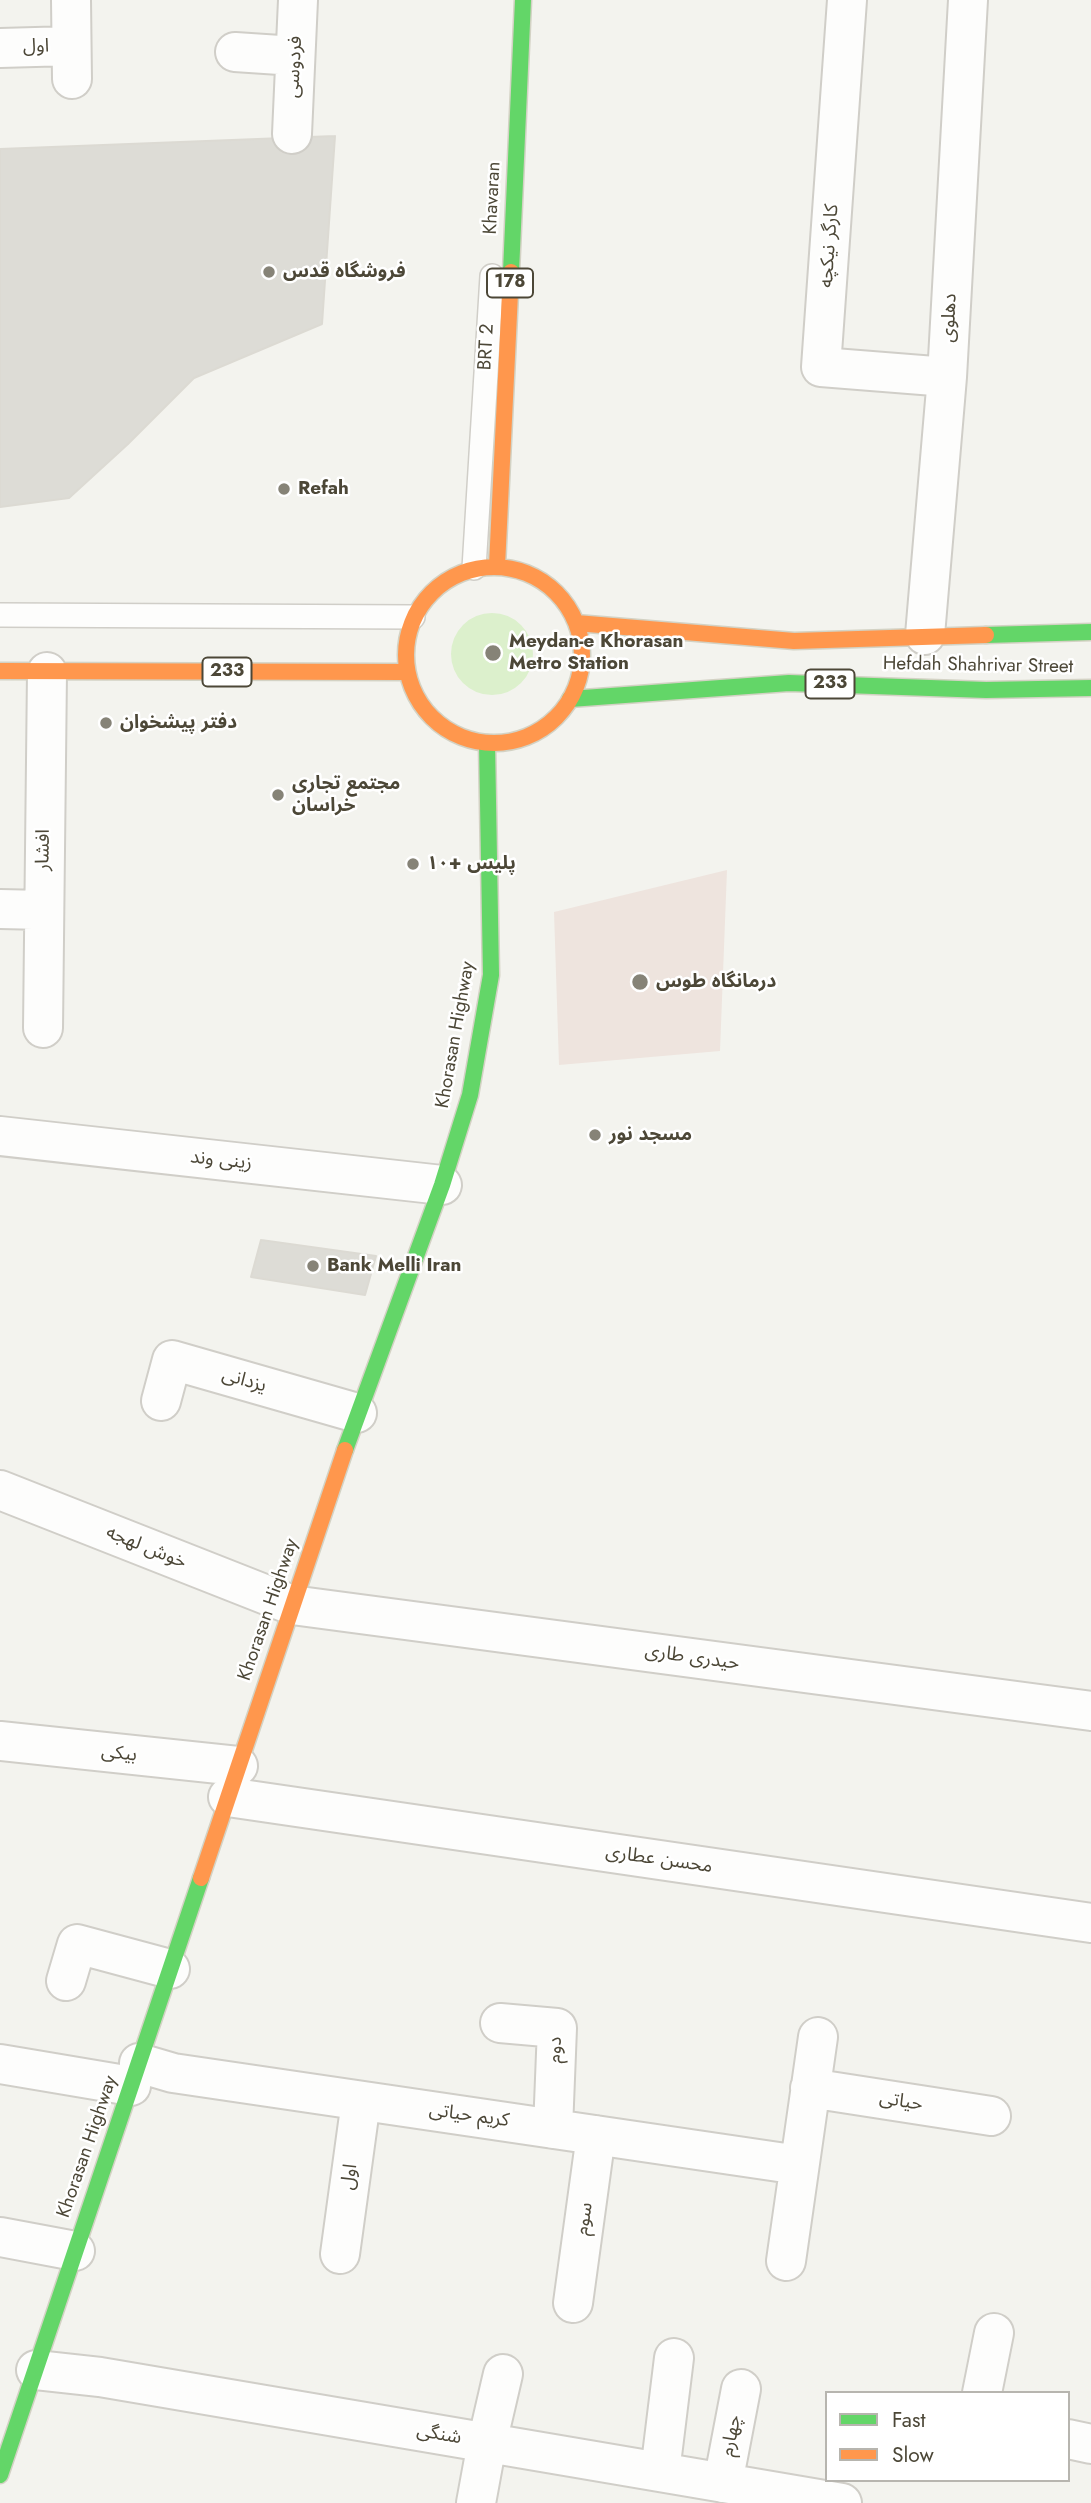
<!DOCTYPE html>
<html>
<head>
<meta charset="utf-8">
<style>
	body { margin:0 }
	#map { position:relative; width:1091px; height:2503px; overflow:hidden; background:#f3f3ee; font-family:Jost,sans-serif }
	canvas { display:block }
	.legend { position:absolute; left:825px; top:2391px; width:245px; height:91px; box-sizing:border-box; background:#fff; border:2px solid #b7b5af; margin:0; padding:9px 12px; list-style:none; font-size:21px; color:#4c4737 }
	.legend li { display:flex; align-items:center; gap:14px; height:35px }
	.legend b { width:35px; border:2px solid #b7b5af }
</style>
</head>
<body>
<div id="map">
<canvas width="1091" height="2503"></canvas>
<ul class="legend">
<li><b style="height:9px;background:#63d668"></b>Fast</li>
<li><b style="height:9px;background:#ff974d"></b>Slow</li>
</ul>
</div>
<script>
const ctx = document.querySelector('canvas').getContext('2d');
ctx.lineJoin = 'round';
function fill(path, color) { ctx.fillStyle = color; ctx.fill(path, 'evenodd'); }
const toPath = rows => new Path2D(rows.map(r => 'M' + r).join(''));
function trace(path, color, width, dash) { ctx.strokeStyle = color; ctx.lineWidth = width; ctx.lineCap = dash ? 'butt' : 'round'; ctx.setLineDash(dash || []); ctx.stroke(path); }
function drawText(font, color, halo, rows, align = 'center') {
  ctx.font = font + ' Jost,"Noto Sans Arabic",sans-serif'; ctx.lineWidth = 5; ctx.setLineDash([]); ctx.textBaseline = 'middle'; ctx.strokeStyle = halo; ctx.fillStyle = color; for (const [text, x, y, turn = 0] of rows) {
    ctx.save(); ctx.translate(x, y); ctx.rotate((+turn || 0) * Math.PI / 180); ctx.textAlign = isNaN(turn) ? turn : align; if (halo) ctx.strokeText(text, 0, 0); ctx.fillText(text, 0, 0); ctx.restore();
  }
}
const medical = toPath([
	[727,870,720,1051,559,1065,554,912]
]);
const green = toPath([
	'451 654a41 41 0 1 1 82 0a41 41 0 1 1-82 0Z'
]);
const building = toPath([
	[335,136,322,324,194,378,128,444,69,498,0,507,0,149,335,136],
	[261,1240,376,1256,365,1295,251,1277,261,1240]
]);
const lane = toPath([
	[474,568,492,276],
	[0,615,413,617]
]);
const street = toPath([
	[71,0,72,79],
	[847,0,821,367,947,377],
	[0,48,71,46],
	[235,52,295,56],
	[292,134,298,0],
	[925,635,947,377,968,0],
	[0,909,44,910],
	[43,1028,47,672],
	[0,1136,442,1185],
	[161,1401,172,1360,357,1413],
	[0,1490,292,1605,1091,1711],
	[0,1741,238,1766],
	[228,1797,1091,1923],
	[66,1981,77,1944,170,1969],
	[500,2023,557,2028,553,2129],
	[139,2063,173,2073,799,2165],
	[0,2064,131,2086],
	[810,2088,991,2116],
	[0,2237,75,2251],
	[340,2254,361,2101],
	[786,2261,818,2037],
	[573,2303,596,2135],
	[36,2370,100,2377,842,2503],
	[982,2393,994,2333],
	[1068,2439,1091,2444],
	[660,2472,674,2358],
	[723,2483,741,2389],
	[476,2503,487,2443,503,2374]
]);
const fast = toPath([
	[511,272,523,0],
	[986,635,1091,632],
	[570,699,789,683,986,690,1091,688],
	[345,1450,442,1185,470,1095,491,975,487,743],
	[0,2475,201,1878]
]);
const slow = toPath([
	[497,566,511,272],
	'406 655a88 88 0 1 1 176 0a88 88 0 1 1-176 0Z',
	[576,623,794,641,986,635],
	[0,671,407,672],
	[201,1878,345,1450]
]);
const markers = [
	[269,272,7,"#868377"],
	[284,489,7,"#868377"],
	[493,653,9,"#868377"],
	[106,723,7,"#868377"],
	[278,795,7,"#868377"],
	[413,864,7,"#868377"],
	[640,982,9,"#868377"],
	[595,1135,7,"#868377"],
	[313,1266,7,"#868377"]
];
const shields = [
	[510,283,46],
	[227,672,49],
	[830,684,49]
];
const shieldNames = [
	["178",510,283],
	["233",227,672],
	["233",830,684]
];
const streetNames = [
	["اول",36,47,-1],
	["فردوسی",295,67,-87],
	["Khavaran",493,198,-87],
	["کارگر نیکچه",830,246,-86],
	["دهلوی",950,318,-87],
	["BRT 2",487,347,-87],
	["Hefdah Shahrivar Street",978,666,1],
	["افشار",44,850,-89],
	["Khorasan Highway",456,1035,-80],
	["زینی وند",221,1161,6],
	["یزدانی",244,1381,16],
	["خوش لهجه",146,1548,22],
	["Khorasan Highway",269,1610,-71],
	["حیدری طاری",692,1658,8],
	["بیکی",119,1754,6],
	["محسن عطاری",659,1860,8],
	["دوم",556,2050,-89],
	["حیاتی",901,2102,9],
	["کریم حیاتی",469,2116,8],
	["Khorasan Highway",88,2147,-71],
	["اول",350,2177,-82],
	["سوم",585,2219,-82],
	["شنگی",439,2435,10],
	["چهارم",732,2436,-79]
];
const poiNames = [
	["فروشگاه قدس",283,272],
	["Refah",298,489],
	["Meydan-e Khorasan",509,642],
	["Metro Station",509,664],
	["دفتر پیشخوان",120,723],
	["مجتمع تجاری",292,784],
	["خراسان",292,806],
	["پلیس +۱۰",427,864],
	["درمانگاه طوس",656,982],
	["مسجد نور",609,1135],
	["Bank Melli Iran",327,1266]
];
fill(medical, '#eee4de');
fill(green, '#dcf0cc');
fill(building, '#dddcd6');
trace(building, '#dcdad3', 2);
trace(lane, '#d0cec8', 26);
trace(street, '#d0cec8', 42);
trace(fast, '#d3d2c4', 19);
trace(slow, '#d3d2c4', 19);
trace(lane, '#fdfdfc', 23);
trace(street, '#fdfdfc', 38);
trace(fast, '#63d668', 16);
trace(slow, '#ff974d', 16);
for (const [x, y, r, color] of markers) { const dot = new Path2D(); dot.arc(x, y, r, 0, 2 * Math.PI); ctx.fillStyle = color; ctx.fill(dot); trace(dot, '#fff', 2.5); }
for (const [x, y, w] of shields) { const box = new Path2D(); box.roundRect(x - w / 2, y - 14.5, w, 29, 5); ctx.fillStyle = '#fff'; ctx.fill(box); trace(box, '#4c4737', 2); }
drawText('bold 18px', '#4c4737', null, shieldNames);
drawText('19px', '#4c4737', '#fff', streetNames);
drawText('bold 19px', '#4c4737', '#fff', poiNames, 'left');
</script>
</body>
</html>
